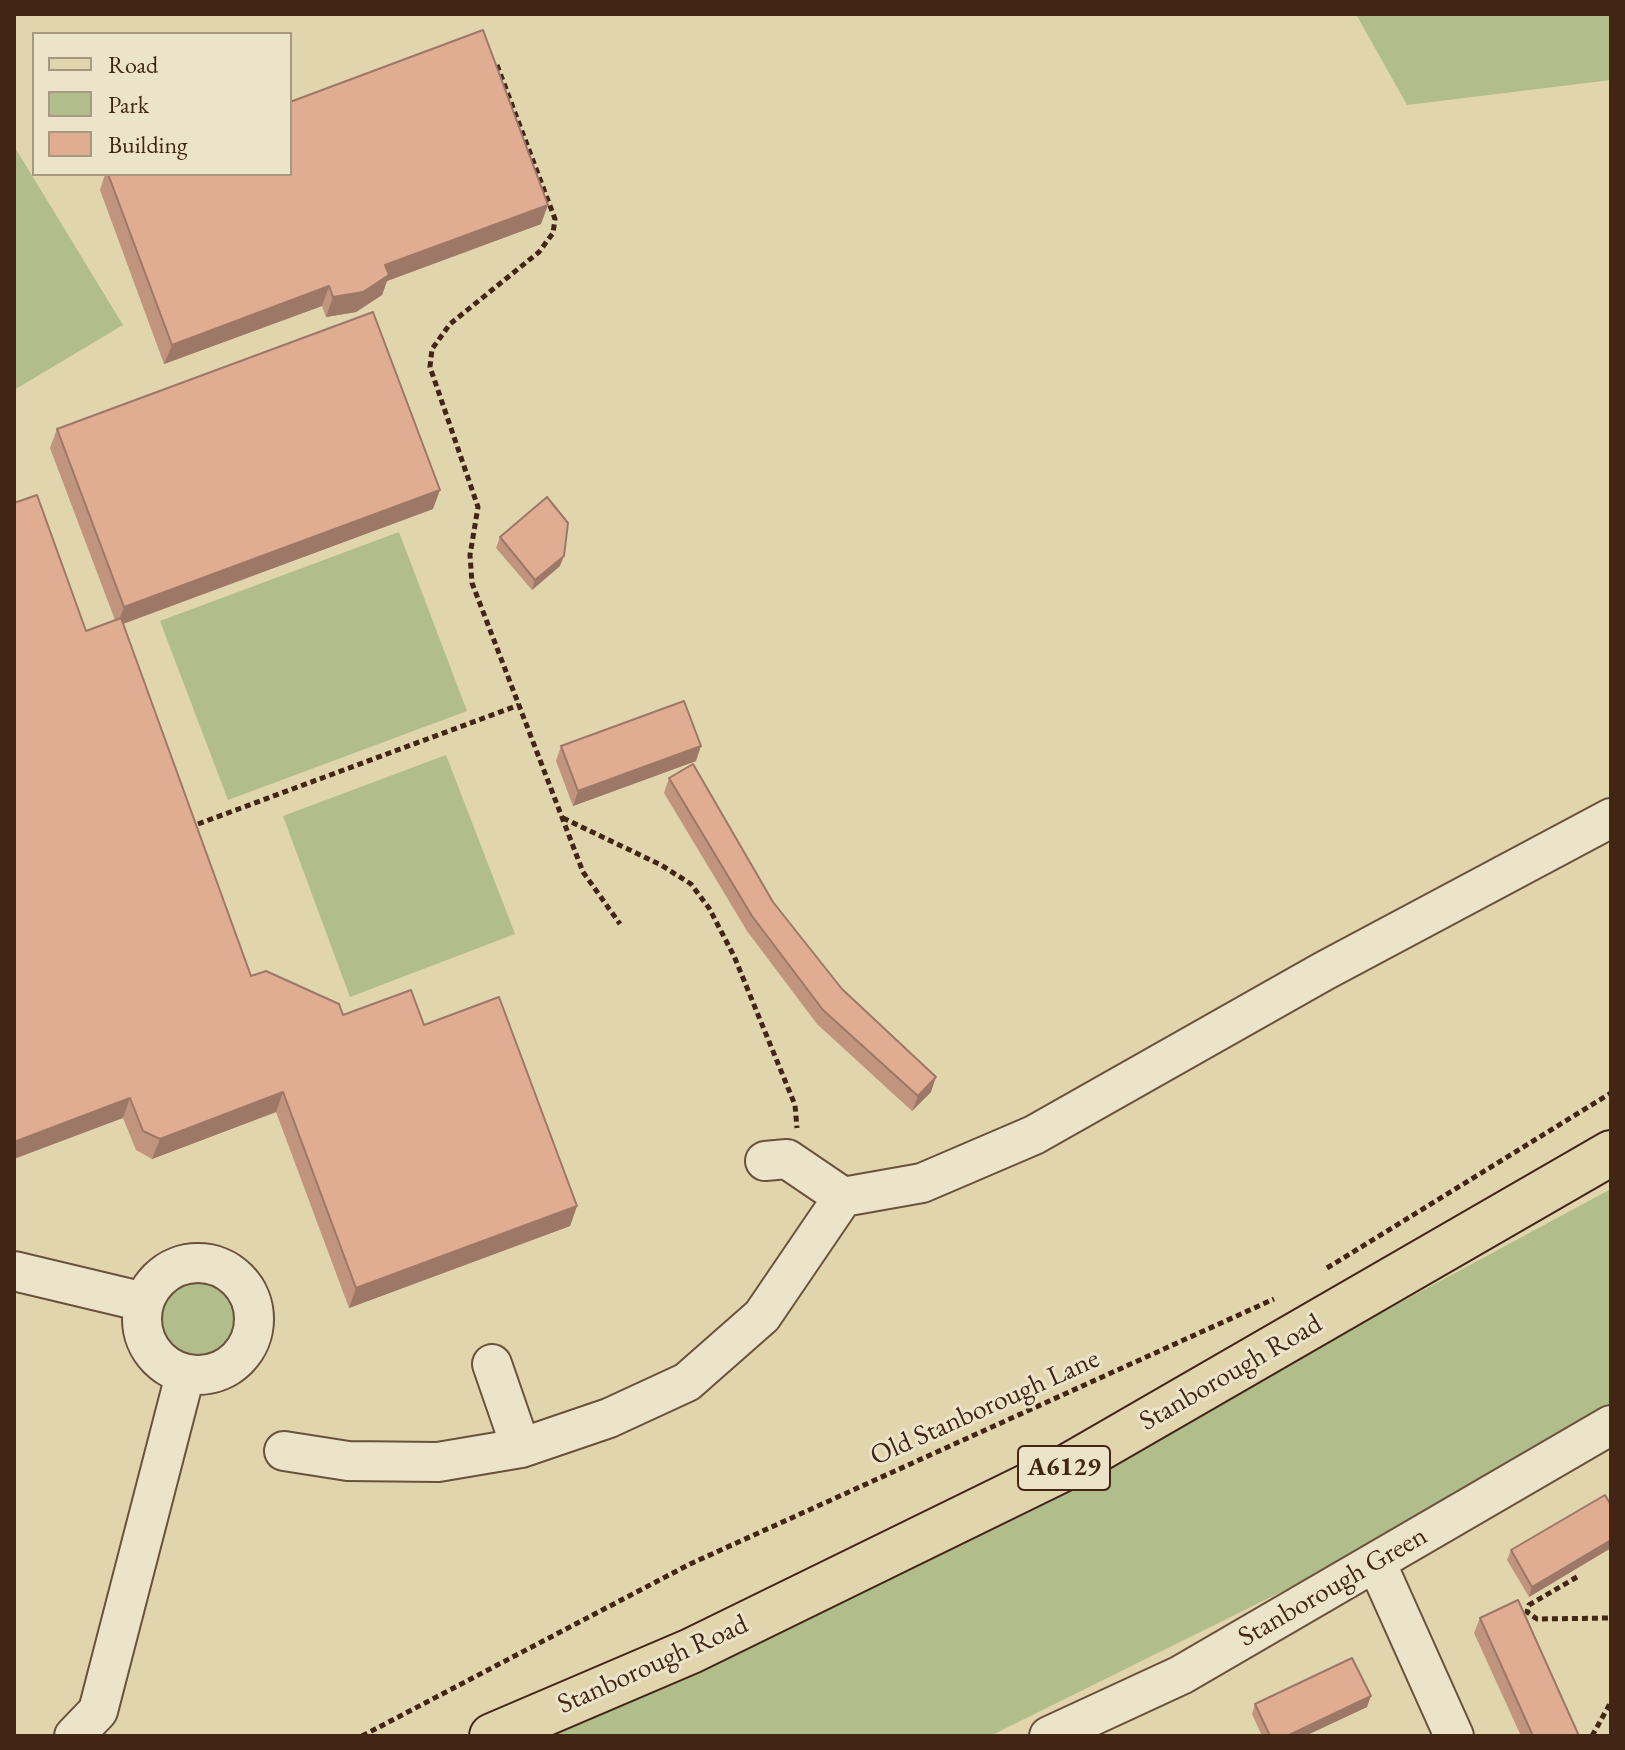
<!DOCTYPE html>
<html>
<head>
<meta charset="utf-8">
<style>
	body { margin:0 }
	#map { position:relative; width:1625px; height:1750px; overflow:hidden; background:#e0d5ad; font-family:"EB Garamond",serif }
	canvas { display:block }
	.frame { position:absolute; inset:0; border:16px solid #422515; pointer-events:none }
	.legend { position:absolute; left:32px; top:32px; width:260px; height:144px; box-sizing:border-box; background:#ebe4ca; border:2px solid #a79882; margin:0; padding:10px 14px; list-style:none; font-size:24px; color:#422515 }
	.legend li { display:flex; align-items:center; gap:16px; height:40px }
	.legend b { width:40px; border:2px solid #a79882 }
</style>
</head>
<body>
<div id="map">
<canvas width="1625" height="1750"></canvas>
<div class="frame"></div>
<ul class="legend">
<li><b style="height:10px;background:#e0d5ad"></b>Road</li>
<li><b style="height:22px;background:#b1bd8b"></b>Park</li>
<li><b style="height:22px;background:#e0ac92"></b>Building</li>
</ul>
</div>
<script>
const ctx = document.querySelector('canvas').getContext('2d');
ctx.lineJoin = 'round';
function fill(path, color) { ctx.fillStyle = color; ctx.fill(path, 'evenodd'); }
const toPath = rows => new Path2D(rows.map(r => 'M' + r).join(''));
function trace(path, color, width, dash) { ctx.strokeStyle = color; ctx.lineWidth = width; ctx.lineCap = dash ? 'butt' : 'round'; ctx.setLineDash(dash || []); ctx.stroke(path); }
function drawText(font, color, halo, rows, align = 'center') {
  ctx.font = font + ' "EB Garamond",serif'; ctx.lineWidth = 6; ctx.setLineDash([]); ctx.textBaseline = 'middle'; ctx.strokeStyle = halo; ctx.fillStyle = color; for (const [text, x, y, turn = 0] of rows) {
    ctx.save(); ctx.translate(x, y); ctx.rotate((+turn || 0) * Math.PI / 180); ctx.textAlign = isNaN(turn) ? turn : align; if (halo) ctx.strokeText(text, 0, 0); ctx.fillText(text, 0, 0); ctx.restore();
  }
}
const green = toPath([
	[1356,14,1611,14,1611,80,1407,105],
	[14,146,123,325,14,390],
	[399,532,467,711,228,800,160,621],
	[446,755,515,934,350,997,283,816],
	[1611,1189,1611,1407,1376,1545,990,1736,550,1736,1155,1442,1314,1349],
	'159 1320a40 40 0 1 1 80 0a40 40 0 1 1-80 0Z'
]);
const path = toPath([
	[497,65,555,219,553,233,539,252,450,324,432,349,430,367,478,507,470,555,472,583,583,872,620,924],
	[563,818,661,865,691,884,709,908,734,956,795,1105,797,1128],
	[198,824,519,705],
	[1327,1268,1611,1093],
	[1577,1577,1529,1605,1527,1612,1537,1619,1611,1618],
	[362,1736,690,1564,1274,1299],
	[1592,1736,1611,1702]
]);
const minor = toPath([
	[765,1161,787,1159,843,1197],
	'142 1319a56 56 0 1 1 112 0a56 56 0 1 1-112 0Z',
	[14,1271,144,1302],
	[492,1364,521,1448],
	[284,1451,348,1461,438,1462,521,1448,609,1418,687,1382,762,1316,843,1197,922,1183,1034,1135,1324,971,1611,818],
	[1376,1562,1454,1736],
	[74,1736,98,1711,185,1375],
	[1049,1736,1181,1675,1611,1425]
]);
const major = toPath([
	[492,1736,691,1651,1067,1467,1611,1153]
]);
const wall = toPath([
	[105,174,290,174,541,224,387,281,382,295,356,312,326,317,322,306,164,364,100,190],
	[57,429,433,509,123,624,251,976,343,1015,424,1025,577,1206,570,1226,349,1308,276,1112,152,1159,136,1150,123,1118,86,631,115,620,50,448],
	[500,537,560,566,532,590,496,548],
	[561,746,696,761,573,806,556,761],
	[669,778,773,902,842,989,931,1092,912,1111,817,1024,747,931,664,793],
	[1611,1505,1611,1548,1529,1597,1507,1560,1511,1550],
	[1480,1618,1579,1736,1521,1736,1474,1633],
	[1255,1704,1367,1707,1305,1736,1262,1736,1252,1714]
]);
const shadedWall = toPath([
	[548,205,541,224,387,281,382,295,356,312,326,317,333,297,385,265],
	[329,286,322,306,164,364,172,345],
	[440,490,433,509,117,626,124,607],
	[564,556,560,566,532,590,535,580],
	[701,746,696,761,573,806,578,791],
	[936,1077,931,1092,912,1111,918,1096],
	[283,1092,276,1112,152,1159,160,1139],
	[130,1098,123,1118,14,1159,14,1142],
	[577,1206,570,1226,349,1308,356,1288],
	[1611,1540,1611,1548,1529,1597,1532,1587],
	[1371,1696,1367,1707,1305,1736,1287,1736]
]);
const building = toPath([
	[483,30,548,205,385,265,389,275,363,292,333,297,329,286,172,345,108,174,290,174,290,102,483,30],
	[373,312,440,490,124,607,57,429,373,312],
	[37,495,86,631,121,618,251,976,266,971,339,1004,343,1015,411,990,424,1025,499,997,577,1206,356,1288,283,1092,160,1139,143,1131,130,1098,14,1142,14,503,37,495],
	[547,497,568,523,564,556,535,580,500,537,547,497],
	[684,701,701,746,578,791,561,746,684,701],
	[693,764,773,902,842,989,936,1077,918,1096,823,1010,752,916,669,778,693,764],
	[1605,1495,1611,1505,1611,1540,1532,1587,1511,1550,1605,1495],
	[1518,1600,1579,1736,1533,1736,1480,1618,1518,1600],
	[1352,1658,1371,1696,1287,1736,1270,1736,1255,1704,1352,1658]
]);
const shields = [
	[1064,1468,92]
];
const shieldNames = [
	["A6129",1064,1468]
];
const streetNames = [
	["Stanborough Road",1231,1373,-30],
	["Old Stanborough Lane",985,1408,-24],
	["Stanborough Green",1333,1587,-30],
	["Stanborough Road",653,1665,-24]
];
fill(green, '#b1bd8b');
trace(minor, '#6a513b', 42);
trace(major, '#422515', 48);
trace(path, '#422515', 5, [6, 4]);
trace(minor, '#ebe4ca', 38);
trace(major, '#e0d5ad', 44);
fill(wall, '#c1947e');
fill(shadedWall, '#9d7866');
fill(building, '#e0ac92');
trace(building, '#9d7866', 2);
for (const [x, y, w] of shields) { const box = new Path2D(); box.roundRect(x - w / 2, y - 22, w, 44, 6); ctx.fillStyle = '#ebe4ca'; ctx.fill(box); trace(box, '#422515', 2); }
drawText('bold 26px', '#422515', null, shieldNames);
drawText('28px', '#422515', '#ebe4ca', streetNames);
</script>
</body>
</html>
